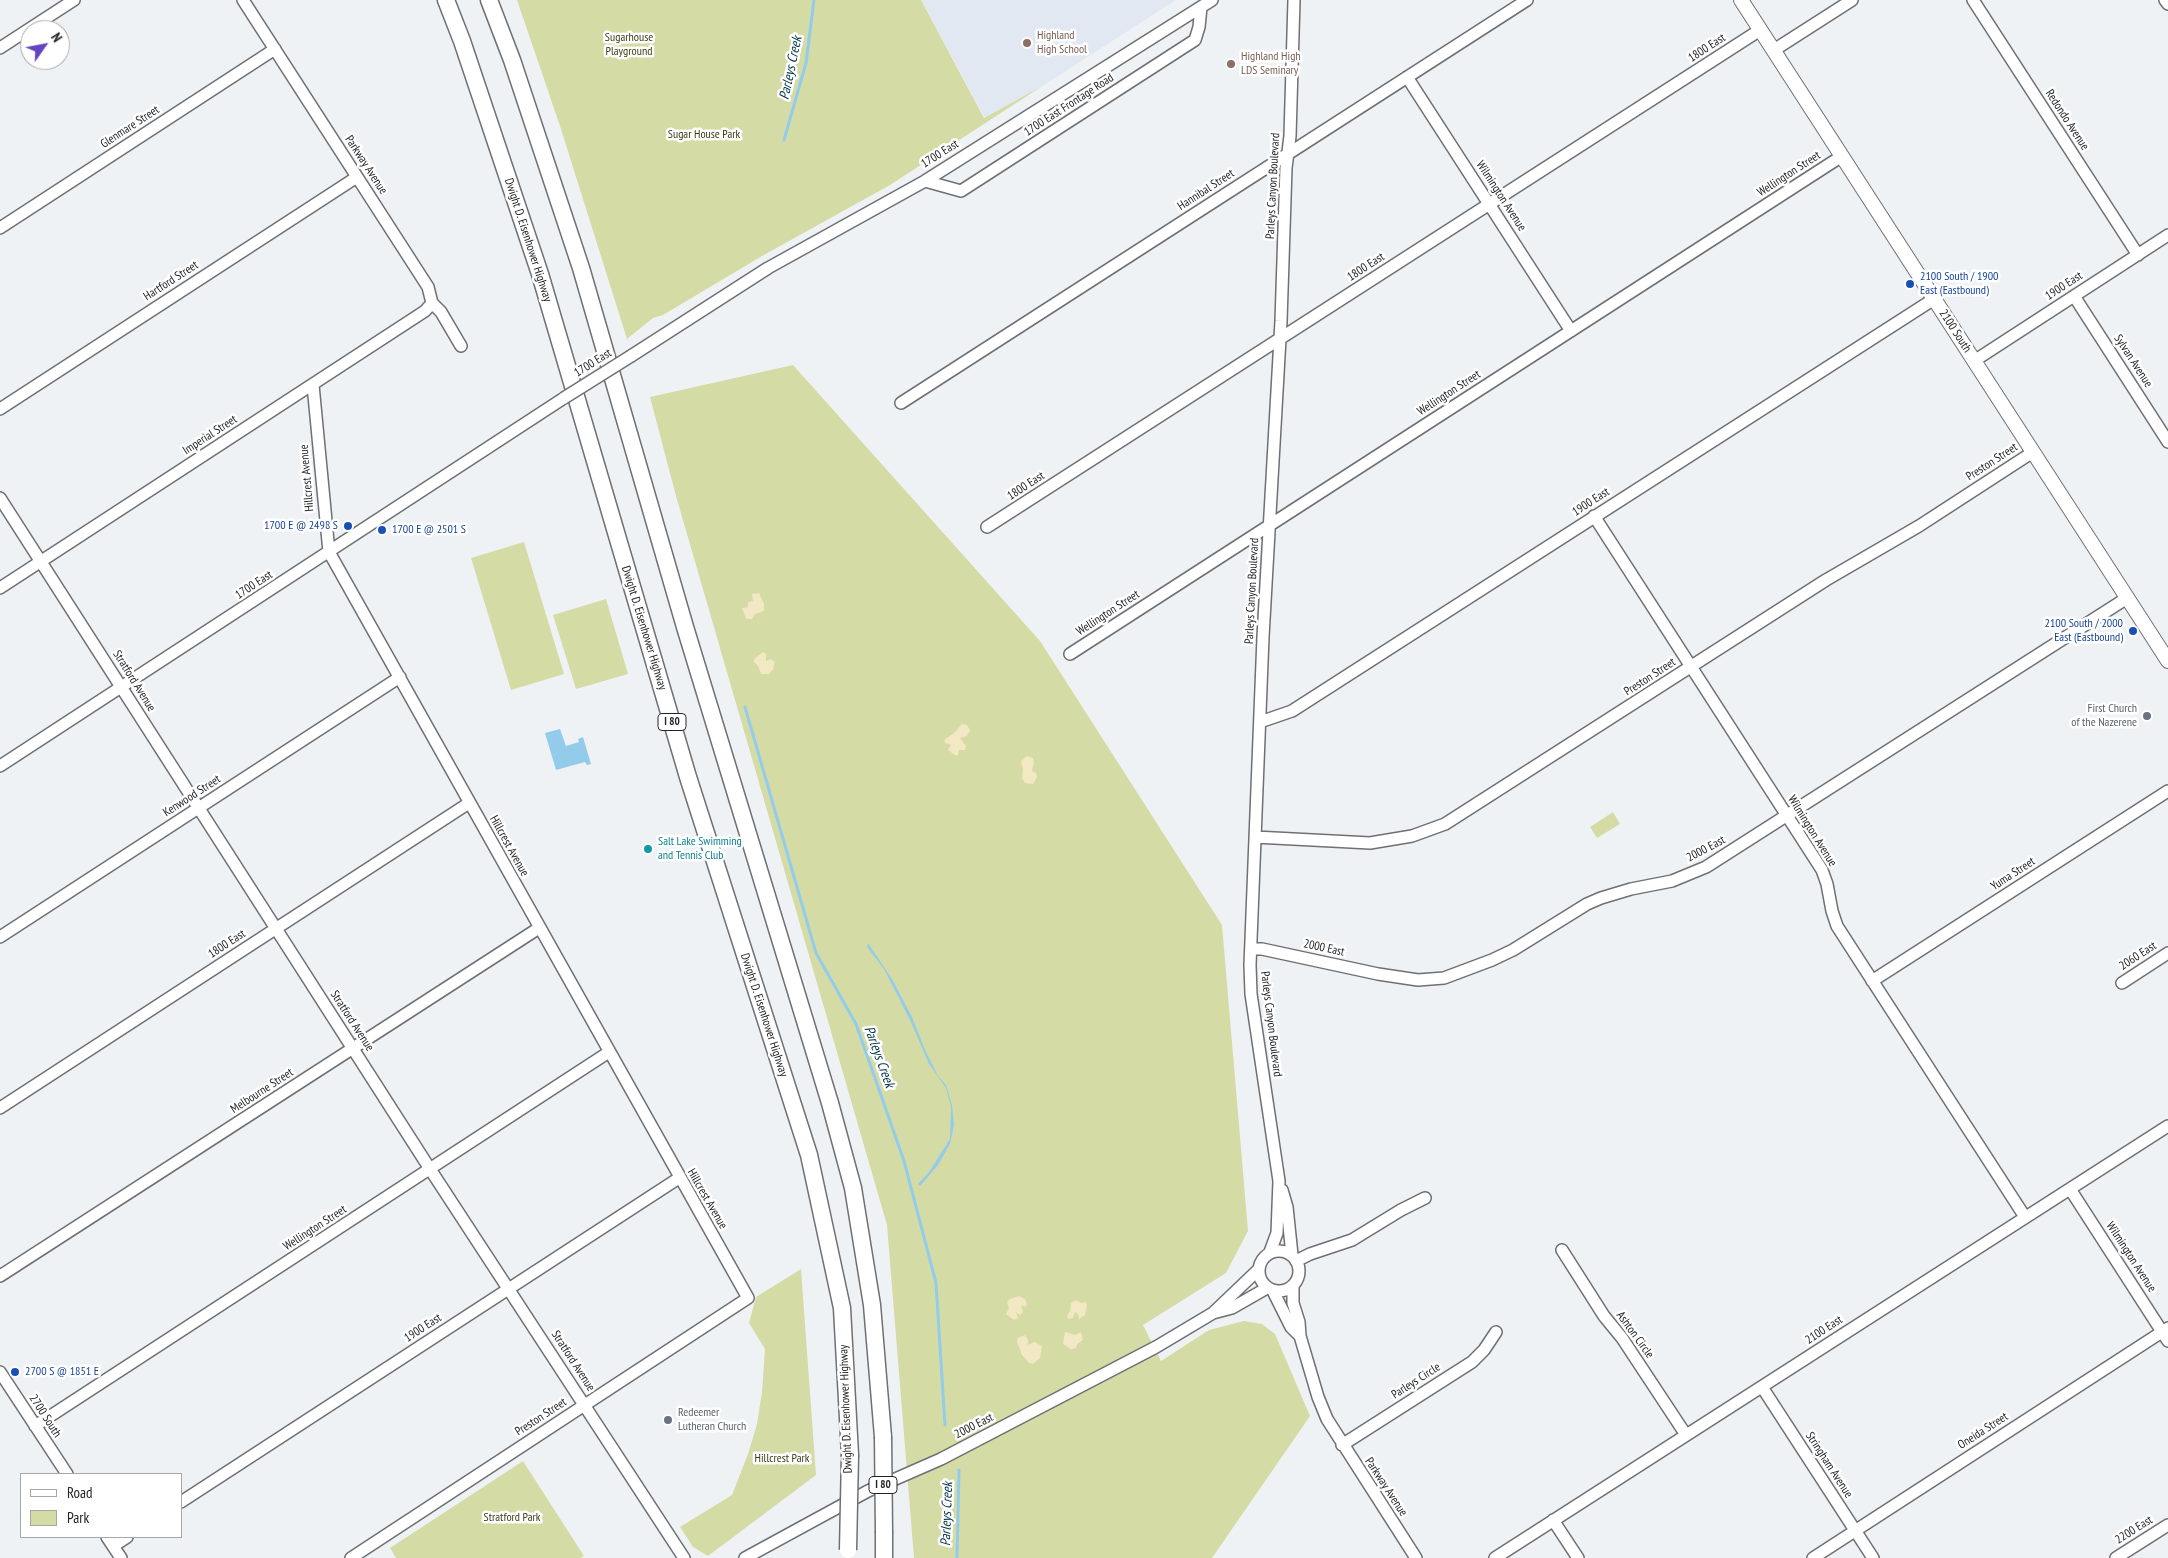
<!DOCTYPE html>
<html>
<head>
<meta charset="utf-8">
<style>
	body { margin:0 }
	#map { position:relative; width:2168px; height:1558px; overflow:hidden; background:#eff2f5; font-family:"PT Sans Narrow",sans-serif }
	canvas { display:block }
	.legend { position:absolute; left:20px; top:1473px; width:162px; height:65px; box-sizing:border-box; background:#fff; border:1px solid #a7a7a8; margin:0; padding:6px 9px; list-style:none; font-size:15px; color:#222325 }
	.legend li { display:flex; align-items:center; gap:10px; height:25px }
	.legend b { width:25px; border:1px solid #a7a7a8 }
	.north { position:absolute; left:20px; top:20px; width:50px; height:50px; box-sizing:border-box; background:#fff; border:1px solid #a7a7a8; border-radius:50%; rotate:57deg; font-size:14px; font-weight:700; line-height:20px; text-align:center; color:#222325 }
	.north::after { content:''; display:block; margin:auto; width:18px; height:22px; background:#6445be; clip-path:polygon(50% 0,100% 100%,50% 72%,0 100%) }
</style>
</head>
<body>
<div id="map">
<canvas width="2168" height="1558"></canvas>
<ul class="legend">
<li><b style="height:6px;background:#fff"></b>Road</li>
<li><b style="height:14px;background:#d5dba5"></b>Park</li>
</ul>
<div class="north">N</div>
</div>
<script>
const ctx = document.querySelector('canvas').getContext('2d');
ctx.lineJoin = 'round';
function fill(path, color) { ctx.fillStyle = color; ctx.fill(path, 'evenodd'); }
const toPath = rows => new Path2D(rows.map(r => 'M' + r).join(''));
function trace(path, color, width, dash) { ctx.strokeStyle = color; ctx.lineWidth = width; ctx.lineCap = dash ? 'butt' : 'round'; ctx.setLineDash(dash || []); ctx.stroke(path); }
function drawText(font, color, halo, rows, align = 'center') {
  ctx.font = font + ' "PT Sans Narrow",sans-serif'; ctx.lineWidth = 5; ctx.setLineDash([]); ctx.textBaseline = 'middle'; ctx.strokeStyle = halo; ctx.fillStyle = color; for (const [text, x, y, turn = 0] of rows) {
    ctx.save(); ctx.translate(x, y); ctx.rotate((+turn || 0) * Math.PI / 180); ctx.textAlign = isNaN(turn) ? turn : align; if (halo) ctx.strokeText(text, 0, 0); ctx.fillText(text, 0, 0); ctx.restore();
  }
}
const built = toPath([
	[921,0,1176,0,1044,85,985,118]
]);
const green = toPath([
	[517,0,921,0,984,118,1044,85,890,185,762,256,663,315,653,318,627,339,560,126],
	[793,365,1040,641,1222,925,1248,1231,1226,1273,1143,1325,1161,1361,1209,1330,1244,1321,1262,1324,1275,1334,1310,1416,1212,1558,914,1558,887,1225,676,496,650,397],
	[524,542,564,674,511,690,471,558],
	[606,599,628,674,576,689,553,615],
	[1613,812,1620,824,1597,838,1590,827],
	[801,1269,816,1475,708,1556,693,1547,680,1527,732,1495,748,1454,757,1424,762,1392,765,1349,749,1323,756,1297],
	[523,1461,584,1556,580,1558,396,1558,390,1548]
]);
const sand = toPath([
	[759,593,764,604,764,611,755,614,752,619,746,619,742,608,748,607,748,602,753,601,752,594],
	[763,652,766,654,766,661,771,659,775,662,773,670,769,674,761,674,758,666,754,662,754,659],
	[962,724,967,725,970,730,967,736,960,738,966,746,965,750,959,750,958,755,956,756,948,750,951,745,945,743,944,740,954,733],
	[1027,756,1033,758,1034,762,1032,771,1036,773,1037,777,1033,784,1025,783,1022,778,1023,769,1021,761],
	[1019,1296,1025,1299,1027,1305,1025,1307,1021,1305,1023,1312,1020,1315,1016,1312,1018,1318,1014,1320,1006,1314,1009,1308,1007,1302,1010,1299],
	[1076,1300,1081,1303,1085,1302,1087,1304,1085,1315,1079,1319,1078,1314,1075,1312,1073,1318,1068,1319,1067,1316,1070,1311,1071,1303],
	[1065,1332,1075,1335,1081,1332,1083,1340,1077,1344,1076,1348,1071,1349,1063,1344],
	[1025,1335,1028,1340,1028,1345,1034,1342,1042,1346,1040,1358,1033,1364,1029,1363,1022,1355,1017,1342,1018,1338]
]);
const water = toPath([
	[560,729,566,746,579,742,578,739,583,737,591,764,587,765,585,762,556,770,545,733],
	[868,943,892,979,912,1017,926,1052,938,1076,946,1085,952,1105,954,1125,950,1144,938,1165,920,1186,918,1184,929,1172,950,1139,951,1107,946,1088,929,1064,911,1022,884,969,867,947]
]);
const stream = toPath([
	[784,140,806,63,814,0],
	[745,707,816,953,856,1024,904,1161,936,1283,945,1425],
	[957,1558,959,1470]
]);
const minor = toPath([
	[243,0,428,287,432,303,441,312,461,346],
	[1973,0,2138,255],
	[2165,0,2168,4],
	[0,48,74,0],
	[1774,50,1852,0],
	[1407,77,1571,331],
	[925,181,961,191,1195,40,1199,27,1201,7],
	[0,228,275,49],
	[2074,296,2168,442],
	[631,356,768,268,925,181,1212,0],
	[1974,361,2168,235],
	[313,385,329,552,748,1298,351,1558],
	[901,403,1527,0],
	[0,409,357,177],
	[0,498,430,1169,684,1558],
	[1594,516,1822,870,1827,884,1832,911,1837,926,2025,1217],
	[987,527,1760,30],
	[0,588,425,311,432,303],
	[1070,654,1842,156],
	[1260,722,1292,711,1934,299],
	[0,766,564,398],
	[1255,837,1370,843,1412,836,1445,824,1826,580,1919,526,2033,452],
	[0,937,400,677],
	[1251,949,1262,949,1378,974,1418,980,1444,978,1492,960,1513,950,1587,904,1601,898,1631,889,1672,881,1706,867,2127,598],
	[1872,981,2168,791],
	[2122,983,2168,953],
	[0,1108,469,803],
	[2070,1189,2168,1341],
	[1282,1190,1287,1207,1292,1255],
	[1562,1250,1604,1316,1622,1338,1686,1435],
	'1259 1271a20 20 0 1 1 40 0a20 20 0 1 1-40 0Z',
	[1270,1252,1277,1233,1279,1181,1251,994,1250,965,1263,637,1281,321,1286,168,1290,136,1294,0],
	[1296,1261,1310,1254,1352,1240,1401,1210,1425,1198],
	[0,1276,539,928],
	[1293,1286,1293,1303,1299,1322,1300,1336,1318,1397,1327,1419,1416,1558],
	[1273,1291,1291,1327,1300,1336],
	[1214,1312,1258,1270],
	[0,1372,67,1474],
	[1762,1387,1873,1558],
	[35,1426,609,1052],
	[1342,1445,1472,1362,1484,1350,1496,1332],
	[181,1502,679,1178],
	[1553,1520,1578,1558],
	[107,1537,121,1558],
	[113,1546,127,1537],
	[745,1558,868,1491,941,1459,1156,1347,1213,1313,1232,1308,1267,1288],
	[1495,1558,2168,1126],
	[1813,1558,2168,1328],
	[2116,1558,2168,1525]
]);
const major = toPath([
	[1741,0,2168,661]
]);
const highway = toPath([
	[446,0,462,41,540,274,688,777,809,1155,842,1308,850,1455],
	[489,0,512,60,581,268,685,627,830,1103,853,1188,872,1305,883,1437],
	[884,1558,884,1533]
]);
const minorBridge = toPath([
	[564,398,631,356]
]);
const highwayBridge = toPath([
	[883,1437,884,1533],
	[848,1550,850,1455]
]);
const markers = [
	[1027,43,5,"#8d6e63"],
	[1231,64,5,"#8d6e63"],
	[1910,284,5,"#1a4fb4"],
	[348,526,5,"#1a4fb4"],
	[382,530,5,"#1a4fb4"],
	[2133,631,5,"#1a4fb4"],
	[2147,716,5,"#6b7280"],
	[648,849,5,"#0f9aa8"],
	[15,1372,5,"#1a4fb4"],
	[668,1420,5,"#6b7280"]
];
const shields = [
	[672,722,28],
	[883,1485,28]
];
const shieldNames = [
	["I 80",672,722],
	["I 80",883,1485]
];
const educationNames = [
	["Highland",1037,36],
	["High School",1037,50],
	["Highland High",1241,57],
	["LDS Seminary",1241,71]
];
const parkNames = [
	["Sugarhouse",629,38],
	["Playground",629,52],
	["Sugar House Park",704,135],
	["Hillcrest Park",782,1459],
	["Stratford Park",512,1518]
];
const streetNames = [
	["1800 East",1707,48,-33],
	["1700 East Frontage Road",1069,105,-33],
	["Redondo Avenue",2067,120,57],
	["Glenmare Street",130,127,-33],
	["1700 East",940,154,-32],
	["Parkway Avenue",366,165,57],
	["Wellington Street",1789,174,-33],
	["Parleys Canyon Boulevard",1273,186,-87],
	["Hannibal Street",1206,190,-33],
	["Wilmington Avenue",1501,196,57],
	["Dwight D. Eisenhower Highway",528,240,72],
	["1800 East",1366,267,-33],
	["Hartford Street",171,281,-33],
	["1900 East",2064,286,-33],
	["2100 South",1955,331,57],
	["Sylvan Avenue",2133,361,57],
	["1700 East",593,363,-32],
	["Wellington Street",1449,393,-33],
	["Imperial Street",210,435,-33],
	["Preston Street",1992,462,-33],
	["Hillcrest Avenue",307,478,-95],
	["1800 East",1026,486,-33],
	["1900 East",1591,502,-33],
	["1700 East",254,585,-33],
	["Parleys Canyon Boulevard",1252,591,-87],
	["Wellington Street",1108,613,-33],
	["Dwight D. Eisenhower Highway",644,628,73],
	["Preston Street",1650,677,-33],
	["Stratford Avenue",134,681,58],
	["Kenwood Street",192,796,-33],
	["Wilmington Avenue",1812,831,58],
	["Hillcrest Avenue",509,846,61],
	["2000 East",1706,849,-28],
	["Yuma Street",2013,874,-33],
	["1800 East",227,944,-33],
	["2000 East",1324,948,12],
	["2060 East",2138,956,-33],
	["Dwight D. Eisenhower Highway",764,1015,72],
	["Stratford Avenue",352,1021,57],
	["Parleys Canyon Boulevard",1271,1024,83],
	["Melbourne Street",262,1091,-33],
	["Hillcrest Avenue",707,1199,60],
	["Wellington Street",315,1228,-33],
	["Wilmington Avenue",2131,1257,57],
	["1900 East",423,1328,-33],
	["2100 East",1824,1330,-33],
	["Ashton Circle",1635,1335,54],
	["Stratford Avenue",573,1361,57],
	["Parleys Circle",1416,1381,-33],
	["Dwight D. Eisenhower Highway",846,1409,-92],
	["2700 South",45,1416,57],
	["Preston Street",541,1417,-33],
	["2000 East",974,1426,-27],
	["Oneida Street",1983,1431,-33],
	["Stringham Avenue",1829,1465,57],
	["Parkway Avenue",1386,1487,57],
	["2200 East",2134,1530,-32]
];
const transitNames = [
	["2100 South / 1900",1920,277],
	["East (Eastbound)",1920,291],
	["1700 E @ 2498 S",338,526,"right"],
	["1700 E @ 2501 S",392,530],
	["2100 South / 2000",2123,624,"right"],
	["East (Eastbound)",2123,638,"right"],
	["2700 S @ 1851 E",25,1372]
];
const worshipNames = [
	["First Church",2137,709],
	["of the Nazerene",2137,723],
	["Redeemer",678,1413,"left"],
	["Lutheran Church",678,1427,"left"]
];
const cultureNames = [
	["Salt Lake Swimming",658,842],
	["and Tennis Club",658,856]
];
const waterNames = [
	["Parleys Creek",791,68,-78],
	["Parleys Creek",879,1057,70],
	["Parleys Creek",947,1514,-88]
];
fill(built, '#e1e8f2');
fill(green, '#d5dba5');
fill(sand, '#f2e8c3');
fill(water, '#93cceb');
trace(stream, '#93cceb', 3);
trace(minor, '#6e7073', 14);
trace(major, '#6e7073', 16);
trace(highway, '#6e7073', 19);
trace(minor, '#fff', 11);
trace(major, '#fff', 14);
trace(highway, '#fff', 16);
trace(minorBridge, '#6e7073', 14, []);
trace(highwayBridge, '#6e7073', 19, []);
trace(minorBridge, '#fff', 11);
trace(highwayBridge, '#fff', 16);
for (const [x, y, r, color] of markers) { const dot = new Path2D(); dot.arc(x, y, r, 0, 2 * Math.PI); ctx.fillStyle = color; ctx.fill(dot); trace(dot, '#fff', 2); }
for (const [x, y, w] of shields) { const box = new Path2D(); box.roundRect(x - w / 2, y - 8.5, w, 17, 4); ctx.fillStyle = '#fff'; ctx.fill(box); trace(box, '#222325', 1); }
drawText('bold 11px', '#222325', null, shieldNames);
drawText('12px', '#785e54', '#fff', educationNames, 'left');
drawText('12px', '#3a3d13', '#fff', parkNames);
drawText('12px', '#222325', '#fff', streetNames);
drawText('12px', '#164399', '#fff', transitNames, 'left');
drawText('12px', '#5b616d', '#fff', worshipNames, 'right');
drawText('12px', '#0d838f', '#fff', cultureNames, 'left');
drawText('italic 14px', '#04374c', '#fff', waterNames);
</script>
</body>
</html>
